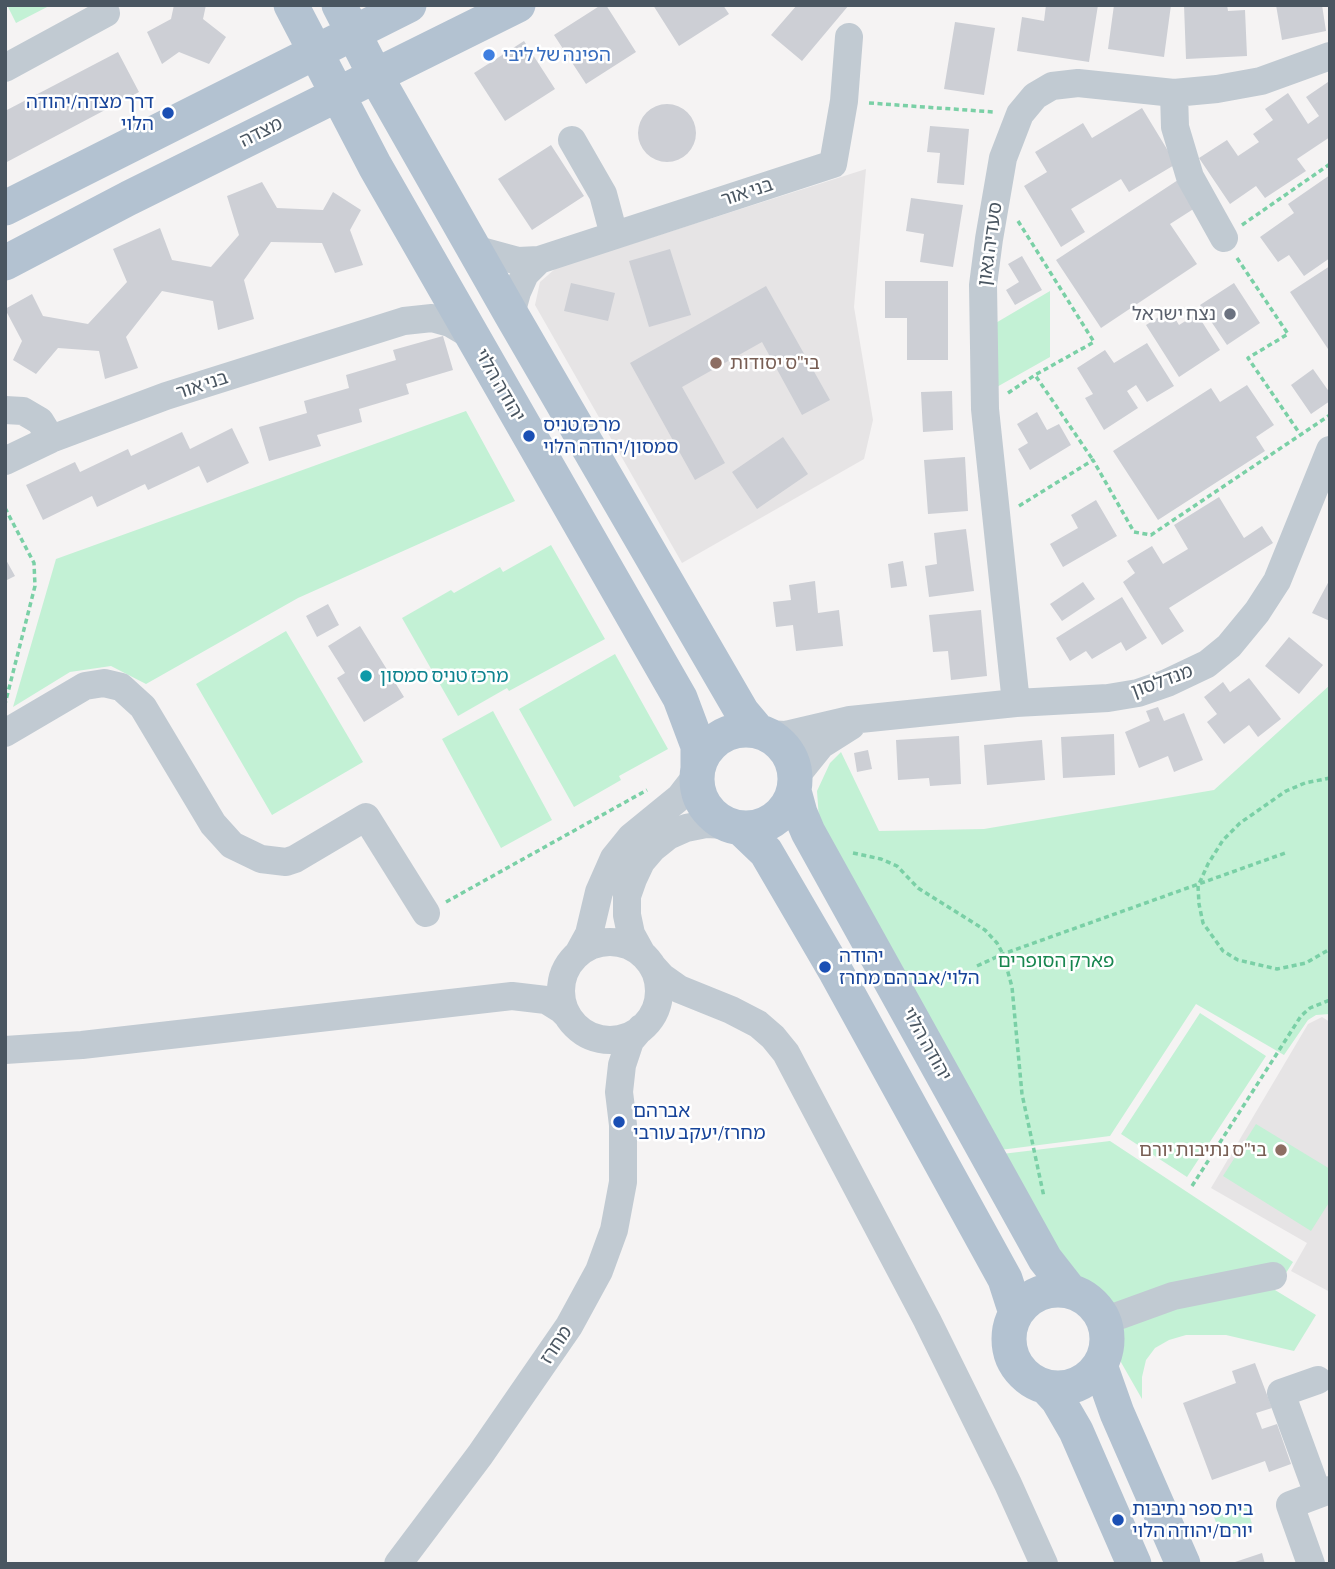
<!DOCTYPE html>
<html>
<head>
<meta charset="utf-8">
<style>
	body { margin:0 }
	#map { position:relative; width:1335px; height:1569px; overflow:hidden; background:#f5f3f3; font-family:"Asap Condensed",sans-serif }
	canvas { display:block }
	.frame { position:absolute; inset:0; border:7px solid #4a5661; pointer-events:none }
</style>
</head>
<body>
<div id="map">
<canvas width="1335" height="1569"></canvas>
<div class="frame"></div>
</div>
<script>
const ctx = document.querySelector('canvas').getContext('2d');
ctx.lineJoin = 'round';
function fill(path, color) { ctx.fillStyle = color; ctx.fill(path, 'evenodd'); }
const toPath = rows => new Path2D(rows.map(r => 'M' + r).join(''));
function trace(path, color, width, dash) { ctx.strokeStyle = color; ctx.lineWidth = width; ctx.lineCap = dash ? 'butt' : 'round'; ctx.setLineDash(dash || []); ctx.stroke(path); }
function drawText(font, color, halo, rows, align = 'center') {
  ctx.font = font + ' "Asap Condensed","Noto Sans Hebrew",sans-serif'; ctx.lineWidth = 5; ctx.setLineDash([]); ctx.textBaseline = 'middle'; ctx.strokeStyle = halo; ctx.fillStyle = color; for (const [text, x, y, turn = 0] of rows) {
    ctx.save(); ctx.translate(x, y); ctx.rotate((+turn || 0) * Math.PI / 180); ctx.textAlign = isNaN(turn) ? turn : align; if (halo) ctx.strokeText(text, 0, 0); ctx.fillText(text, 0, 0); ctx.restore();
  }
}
const education = toPath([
	[866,169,854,307,873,420,864,459,682,563,535,305,540,282,556,268],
	[1322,1017,1330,1022,1330,1292,1291,1271,1307,1243,1211,1188,1308,1024]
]);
const green = toPath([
	[7,5,51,5,16,23],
	[1050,291,1050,357,995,388,994,324],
	[466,411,515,501,298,598,146,684,111,666,70,672,13,707,56,559],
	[551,545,605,639,509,691,507,688,458,716,402,618,451,590,454,593,500,567,503,572],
	[286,631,363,762,272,815,196,684],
	[615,654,668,749,619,776,621,780,574,807,519,709],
	[1330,685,1330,1014,1316,1015,1308,1020,1284,1055,1196,1004,1110,1136,1000,1150,819,819,817,791,830,763,841,752,879,831,984,829,1214,790],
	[493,711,552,820,501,848,442,739],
	[1200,1013,1266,1056,1187,1177,1121,1134],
	[1256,1124,1330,1169,1330,1201,1311,1231,1223,1176],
	[1110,1141,1293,1262,1275,1290,1316,1315,1294,1351,1226,1335,1186,1335,1169,1340,1155,1348,1146,1360,1142,1377,1142,1399,1002,1154],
	[1246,1505,1253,1527,1222,1538,1214,1517]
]);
const building = toPath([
	[174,5,206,5,203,19,226,37,209,64,179,52,162,64,147,32,171,19],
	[601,5,606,5,636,52,586,84,554,35],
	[653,5,723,5,729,14,679,46],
	[797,5,849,5,802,61,771,35],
	[1046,5,1098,5,1089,62,1017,51,1022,17,1044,21],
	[1114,5,1171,5,1164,57,1108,49],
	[1184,5,1227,5,1228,11,1245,10,1247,56,1186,59],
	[1276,5,1322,5,1326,31,1282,40],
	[955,22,995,28,984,95,944,89],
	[524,41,555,89,505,121,474,73],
	[118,52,139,92,5,163,5,111],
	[1328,82,1330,85,1330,137,1297,159,1306,171,1265,198,1256,186,1230,204,1199,158,1227,140,1238,156,1259,142,1253,134,1273,120,1265,109,1288,93,1308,124,1319,116,1306,97],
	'638 133a29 29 0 1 1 58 0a29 29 0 1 1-58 0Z',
	[1142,108,1176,164,1129,192,1121,179,1071,209,1085,232,1061,247,1024,186,1047,172,1035,152,1083,123,1092,138],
	[930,126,969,129,964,185,937,183,940,153,927,152],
	[551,145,584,196,532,230,498,179],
	[1330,175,1330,258,1304,276,1289,255,1278,262,1260,237,1294,213,1288,204],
	[1178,180,1195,208,1170,224,1197,264,1101,328,1056,260],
	[262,182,277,208,323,210,333,192,361,210,350,230,363,265,335,273,322,243,271,242,244,280,254,319,218,330,213,301,162,291,126,337,138,368,105,379,99,351,58,348,36,374,13,360,22,341,5,309,32,294,43,316,88,324,127,282,113,249,160,228,172,260,211,267,239,235,227,196],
	[911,198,963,205,953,267,920,262,924,234,906,231],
	[670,249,691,315,649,327,629,261],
	[1022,256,1042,290,1015,305,1006,290,1019,282,1008,264],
	[1330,266,1330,352,1290,292],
	[885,281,948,281,948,360,907,360,907,318,885,318],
	[571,283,615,293,608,321,564,311],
	[1234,283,1260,323,1227,345,1200,305],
	[766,286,830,400,802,415,762,342,682,387,725,463,695,480,630,363],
	[1170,310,1179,325,1197,314,1220,350,1179,377,1146,325],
	[443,336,453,370,406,384,409,394,359,409,362,422,317,435,321,446,269,461,259,427,307,413,304,401,349,388,346,375,396,360,393,350],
	[1147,343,1174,386,1147,402,1136,385,1127,391,1138,408,1104,430,1085,398,1093,394,1077,368,1105,350,1114,363],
	[1313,369,1330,393,1330,401,1311,414,1291,385],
	[1247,385,1274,425,1256,437,1265,451,1158,520,1113,451,1211,388,1220,402],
	[952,391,953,430,923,432,921,392],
	[1037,412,1047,430,1059,424,1071,445,1030,470,1018,449,1028,443,1017,424],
	[232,428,249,463,207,483,199,466,148,490,145,484,97,507,92,496,43,520,26,485,75,462,80,472,128,449,131,456,182,432,190,449],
	[783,437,808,474,757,509,732,472],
	[965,457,968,511,928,514,924,460],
	[1219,497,1244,538,1262,526,1273,543,1169,608,1184,631,1162,645,1123,582,1135,573,1127,561,1152,546,1163,564,1188,549,1174,525],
	[1096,500,1117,536,1063,567,1050,544,1078,528,1071,515],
	[966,529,974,591,929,597,925,566,937,564,934,533],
	[5,558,15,576,5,581],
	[903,561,907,586,891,588,888,564],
	[1330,579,1330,621,1312,613],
	[815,581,818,613,839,610,843,646,796,651,793,625,776,627,773,602,791,600,789,585],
	[1083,582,1095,599,1062,621,1050,604],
	[1122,597,1147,638,1126,651,1121,642,1092,659,1086,651,1070,661,1056,638],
	[328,604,339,625,317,637,306,616],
	[981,610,987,676,951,680,948,651,933,652,929,615],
	[360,626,404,697,364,722,337,678,345,673,328,646],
	[1289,637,1323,665,1299,694,1265,666],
	[1249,678,1281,719,1258,737,1249,725,1224,744,1207,722,1217,714,1204,697,1223,682,1230,692],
	[1158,707,1164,721,1184,713,1203,760,1174,772,1168,756,1139,768,1125,732,1150,721,1146,711],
	[1114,734,1115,775,1063,778,1061,737],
	[959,736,961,784,930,786,929,778,898,780,896,740],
	[1042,740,1045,780,987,785,984,745],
	[868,750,872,769,857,772,854,753],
	[1255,1363,1272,1408,1256,1413,1262,1429,1277,1424,1291,1464,1269,1472,1265,1461,1212,1480,1183,1403,1236,1383,1232,1371],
	[1262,1553,1265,1564,1232,1564,1232,1563]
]);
const path = toPath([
	[869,103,994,112],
	[1018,221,1094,342,1035,375,1093,460],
	[1242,225,1330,164],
	[1237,258,1288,334,1248,358,1300,434],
	[1008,393,1035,375],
	[1019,506,1093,460,1134,532,1151,535,1330,415],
	[5,508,34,563,35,586,5,704],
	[1330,778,1305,783,1286,791,1240,823,1223,840,1208,864,1198,886,1199,904,1203,923,1223,951,1238,960,1277,969,1306,963,1330,949],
	[853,853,881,859,897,866,918,888,985,930,997,943,1003,954,1012,987,1022,1094,1044,1197],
	[446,902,647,790],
	[977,966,1003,954,1288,852],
	[1192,1186,1301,1016,1310,1008,1330,1000]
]);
const minor = toPath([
	[5,68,106,13],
	[1174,93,1175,127,1190,177,1224,238],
	[572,140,603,194,614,235],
	[474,249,518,261,539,260,833,164,844,101,849,37],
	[511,314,517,292,525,274,539,260],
	[5,410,23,411,40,421,51,439],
	[5,461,51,439,166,396,404,321,432,318,450,323,472,336],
	[1016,703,985,409,983,285,989,239,1003,158,1020,114,1035,96,1052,86,1078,83,1174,93,1217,89,1261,81,1330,56],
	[5,733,85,686,104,683,121,687,143,707,213,824,232,845,261,859,286,862,295,859,366,817,426,913],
	[766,734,786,735,850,720,1016,703,1108,698,1138,693,1167,683,1207,664,1229,646,1257,612,1277,581,1330,450],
	[796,776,821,745,851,726],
	'561 991a49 49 0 1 1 98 0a49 49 0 1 1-98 0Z',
	[578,954,589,934,599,892,614,858,631,837,680,797,697,775],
	[642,954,631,934,627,915,627,896,633,879,641,862,653,848,668,836,686,828,706,824,727,825],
	[652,966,662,977,679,989,731,1010,758,1024,773,1037,786,1053,927,1320,1008,1484,1044,1564],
	[5,1050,82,1045,512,996,546,1000,562,1010,568,1016],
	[1104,1321,1173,1296,1273,1276],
	[1318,1494,1281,1393,1318,1380],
	[398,1564,480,1455,569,1326,599,1271,614,1230,623,1182,623,1125,619,1092,622,1065,630,1041,641,1028],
	[1311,1564,1290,1505,1330,1490]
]);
const major = toPath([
	[291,5,375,166,680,698,698,746,698,767],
	[339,5,375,75,511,314,742,712,758,731],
	[5,208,409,5],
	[5,263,129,198,518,5],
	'697 779a49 49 0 1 1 98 0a49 49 0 1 1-98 0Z',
	[794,791,800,813,808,832,1045,1259,1070,1291],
	[742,829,766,852,836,972,1005,1279,1016,1313],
	'1009 1339a49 49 0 1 1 98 0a49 49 0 1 1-98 0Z',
	[1100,1365,1117,1413,1183,1564],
	[1046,1387,1058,1400,1076,1431,1134,1564]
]);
const markers = [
	[489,55,7,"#3f7fe0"],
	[168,113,7,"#1a4fb4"],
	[1230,314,7,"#6b7280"],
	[716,363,7,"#8d6e63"],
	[529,436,7,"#1a4fb4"],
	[366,676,7,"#0f9aa8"],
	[825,967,7,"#1a4fb4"],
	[619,1122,7,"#1a4fb4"],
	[1281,1150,7,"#8d6e63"],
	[1118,1520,7,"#1a4fb4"]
];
const shopNames = [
	["הפינה של ליבי",503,55]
];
const transitNames = [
	["דרך מצדה/יהודה",154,102,"right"],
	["הלוי",154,124,"right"],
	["מרכז טניס",543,425],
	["סמסון/יהודה הלוי",543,447],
	["יהודה",839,956],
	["הלוי/אברהם מחרז",839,978],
	["אברהם",633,1111],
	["מחרז/יעקב עורבי",633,1133],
	["בית ספר נתיבות",1132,1509],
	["יורם/יהודה הלוי",1132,1531]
];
const streetNames = [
	["מצדה",261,132,-26],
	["בני אור",747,192,-18],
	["סעדיה גאון",990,244,-82],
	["בני אור",202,385,-18],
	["יהודה הלוי",500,385,60],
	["מנדלסון",1162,681,-20],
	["יהודה הלוי",927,1044,61],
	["מחרז",556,1345,-56]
];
const worshipNames = [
	["נצח ישראל",1216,314]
];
const educationNames = [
	["בי\"ס יסודות",730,363],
	["בי\"ס נתיבות יורם",1267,1150,"right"]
];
const cultureNames = [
	["מרכז טניס סמסון",380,676]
];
const parkNames = [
	["פארק הסופרים",1056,961]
];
fill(education, '#e6e4e5');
fill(green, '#c3f1d5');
fill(building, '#cdcfd5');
trace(path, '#7ad0a6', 3.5, [5, 3.5]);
trace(minor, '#c1cad2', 28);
trace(major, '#b3c2d1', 35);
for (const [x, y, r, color] of markers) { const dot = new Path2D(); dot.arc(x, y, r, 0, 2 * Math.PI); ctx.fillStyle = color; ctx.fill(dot); trace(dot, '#fff', 2.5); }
drawText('19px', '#366cbe', '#fff', shopNames, 'left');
drawText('19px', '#164399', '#fff', transitNames, 'left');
drawText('19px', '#4a5661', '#fff', streetNames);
drawText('19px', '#5b616d', '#fff', worshipNames, 'right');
drawText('19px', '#785e54', '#fff', educationNames, 'left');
drawText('19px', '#0d838f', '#fff', cultureNames, 'left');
drawText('19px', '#17864f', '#fff', parkNames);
</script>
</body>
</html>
